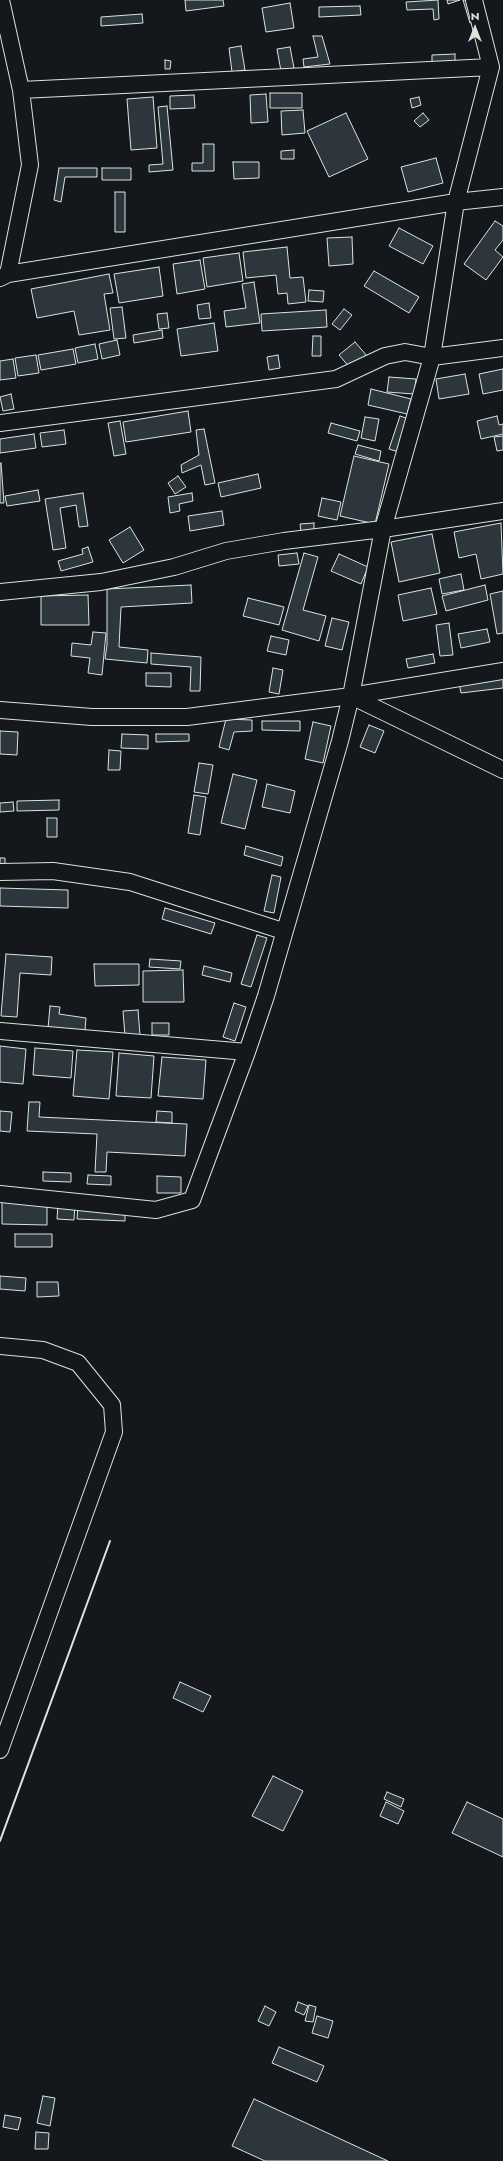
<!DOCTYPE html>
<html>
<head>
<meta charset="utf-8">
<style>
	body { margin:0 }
	#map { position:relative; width:503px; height:2161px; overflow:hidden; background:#14181c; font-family:Jost,sans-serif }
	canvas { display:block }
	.north { position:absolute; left:455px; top:8px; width:40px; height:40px; -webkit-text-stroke:3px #14181c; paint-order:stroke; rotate:0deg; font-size:11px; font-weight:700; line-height:16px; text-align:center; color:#d8e6dc }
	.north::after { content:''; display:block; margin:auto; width:14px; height:18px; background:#d8e6dc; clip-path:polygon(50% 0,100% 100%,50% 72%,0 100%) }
</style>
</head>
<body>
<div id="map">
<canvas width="503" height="2161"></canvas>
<div class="north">N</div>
</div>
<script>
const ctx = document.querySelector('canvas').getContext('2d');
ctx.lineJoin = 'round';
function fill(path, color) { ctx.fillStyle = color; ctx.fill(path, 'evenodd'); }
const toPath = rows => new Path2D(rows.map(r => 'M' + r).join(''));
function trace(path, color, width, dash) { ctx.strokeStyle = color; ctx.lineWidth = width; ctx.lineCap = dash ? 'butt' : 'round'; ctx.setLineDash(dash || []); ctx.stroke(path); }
const building = toPath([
	[185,0,223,0,224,6,186,11,185,0],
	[438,0,439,19,434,20,433,9,407,10,406,2,438,0],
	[447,0,460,0,448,4,447,0],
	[463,0,467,0,474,22,470,23,463,0],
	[290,3,294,28,266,32,262,8,290,3],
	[360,6,361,15,319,17,319,7,360,6],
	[142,14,143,23,101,26,101,17,142,14],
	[313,36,322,36,330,64,304,67,303,59,318,57,313,36],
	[241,46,245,70,232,72,229,48,241,46],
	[290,47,294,68,281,71,277,49,290,47],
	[455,54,455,63,432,65,432,55,455,54],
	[165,60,171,61,170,69,165,69,165,60],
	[270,93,302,93,302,108,270,108,270,93],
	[266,94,268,122,251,123,250,95,266,94],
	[194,95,195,108,170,109,170,96,194,95],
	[153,97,157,148,131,150,127,99,153,97],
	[419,97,421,105,412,108,410,99,419,97],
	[167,106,173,170,149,172,149,165,163,164,158,107,167,106],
	[303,110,305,133,282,135,281,111,303,110],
	[346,113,368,159,329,177,307,131,346,113],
	[423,113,429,120,420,127,414,121,423,113],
	[203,144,214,144,214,171,192,171,192,163,203,163,203,144],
	[294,150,294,159,281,159,281,151,294,150],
	[436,158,443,183,408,192,401,167,436,158],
	[233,162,259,162,259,178,234,179,233,162],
	[59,168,97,168,97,177,65,177,61,202,54,200,59,168],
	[102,168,131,168,131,180,102,180,102,168],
	[115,192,125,192,125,232,115,232,115,192],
	[495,221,503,226,503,240,495,250,503,257,486,280,464,264,495,221],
	[399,228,433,246,423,264,389,246,399,228],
	[352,237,353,264,329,266,327,238,352,237],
	[287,247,290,278,303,277,306,302,288,304,287,293,278,294,276,275,246,278,243,252,287,247],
	[239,253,243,281,207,287,203,258,239,253],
	[200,260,205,289,177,294,173,264,200,260],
	[159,267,163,296,119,303,114,274,159,267],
	[374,271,419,297,409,313,364,286,374,271],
	[109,274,113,293,104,294,110,330,79,335,74,311,37,318,31,289,109,274],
	[254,282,260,323,226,327,224,311,246,308,242,284,254,282],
	[309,290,324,291,323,302,308,301,309,290],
	[209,303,211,318,199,319,197,305,209,303],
	[122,307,126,338,114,339,110,308,122,307],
	[344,309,352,315,340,330,332,324,344,309],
	[326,310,327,327,262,331,261,314,326,310],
	[167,313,169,328,159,329,157,314,167,313],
	[214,323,218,351,181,356,177,329,214,323],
	[162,330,163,338,134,343,133,335,162,330],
	[313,336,321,336,321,356,312,356,313,336],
	[117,340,120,355,102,359,99,344,117,340],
	[355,342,367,356,351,369,339,355,355,342],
	[95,344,98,359,78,363,75,348,95,344],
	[73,349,76,364,41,370,38,355,73,349],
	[36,355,39,373,18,376,15,358,36,355],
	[278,355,280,368,269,370,267,357,278,355],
	[13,359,16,378,0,380,0,361,13,359],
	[503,369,503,390,483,394,479,374,503,369],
	[465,374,469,394,439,399,436,379,465,374],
	[389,377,416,379,414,394,387,392,389,377],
	[371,389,411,399,407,414,368,405,371,389],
	[11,394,14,409,3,411,0,397,11,394],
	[188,411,191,432,126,442,123,422,188,411],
	[400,416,409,419,399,452,389,449,400,416],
	[497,416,499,425,503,424,503,434,481,439,477,421,497,416],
	[365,417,379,419,375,441,361,438,365,417],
	[120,421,126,454,114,456,108,423,120,421],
	[331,423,360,431,357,441,328,433,331,423],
	[204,429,215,483,205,485,201,465,182,473,181,465,199,455,196,430,204,429],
	[64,430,66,444,42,447,40,433,64,430],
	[34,434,36,448,0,453,0,439,34,434],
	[503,436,503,450,497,451,494,437,503,436],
	[358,445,381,451,379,461,355,454,358,445],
	[354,456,389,464,375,524,340,516,354,456],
	[1,463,4,503,0,503,0,464,1,463],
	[258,474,261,488,221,497,218,483,258,474],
	[178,476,186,487,175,494,168,483,178,476],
	[38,490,40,501,7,506,5,496,38,490],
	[83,493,88,526,79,527,76,505,60,508,66,548,53,550,45,499,83,493],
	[192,493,193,501,179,504,180,511,170,513,168,497,192,493],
	[322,498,341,502,337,520,318,516,322,498],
	[222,511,224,525,190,531,188,516,222,511],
	[314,523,314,532,301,532,300,524,314,523],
	[501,523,503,574,481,579,476,554,459,558,454,532,501,523],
	[130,527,144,550,123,563,109,540,130,527],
	[432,534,440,573,399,582,391,542,432,534],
	[88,547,93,562,61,571,58,561,83,554,82,549,88,547],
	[297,553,299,564,279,566,278,555,297,553],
	[304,553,318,557,303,610,326,616,319,641,282,630,304,553],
	[339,554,368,567,361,584,331,571,339,554],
	[461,574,464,590,442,594,439,579,461,574],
	[191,585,192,603,121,607,119,647,148,650,147,663,105,659,107,645,107,589,191,585],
	[485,585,488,600,446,611,442,596,485,585],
	[431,588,437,614,403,621,398,595,431,588],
	[503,591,503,633,497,634,490,594,503,591],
	[88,595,89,625,41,625,41,596,88,595],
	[248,598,284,607,279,625,243,616,248,598],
	[332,618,349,622,342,650,325,646,332,618],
	[449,623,453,655,440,656,436,625,449,623],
	[487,629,490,642,461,648,458,634,487,629],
	[93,632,106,633,102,675,88,673,90,658,71,656,72,643,91,645,93,632],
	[271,636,289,640,286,655,267,651,271,636],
	[151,653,201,657,200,691,190,691,191,667,151,664,151,653],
	[433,654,435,663,408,668,406,659,433,654],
	[273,668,283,670,279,694,269,692,273,668],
	[146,673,171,673,171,687,146,686,146,673],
	[503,676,503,688,461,693,459,682,503,676],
	[226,719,252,720,252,731,234,732,229,750,219,747,226,719],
	[262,721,300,721,300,731,262,730,262,721],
	[313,722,331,726,323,763,305,759,313,722],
	[369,725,384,731,375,753,360,747,369,725],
	[0,731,18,732,17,755,0,754,0,731],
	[122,734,148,735,148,749,121,748,122,734],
	[156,734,189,734,189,741,156,742,156,734],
	[109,750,121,751,120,770,108,770,109,750],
	[199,763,213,765,208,794,194,792,199,763],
	[233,774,257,780,245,829,221,823,233,774],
	[267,784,295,791,290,813,262,807,267,784],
	[194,795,206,797,200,835,188,833,194,795],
	[59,800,59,810,17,811,17,801,59,800],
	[13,802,14,811,0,812,0,803,13,802],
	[47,818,57,818,57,837,47,837,47,818],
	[246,846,283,857,281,866,244,855,246,846],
	[0,858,5,858,5,868,0,868,0,858],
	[272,875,281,877,274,913,264,911,272,875],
	[0,888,68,890,68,908,0,906,0,888],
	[165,908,215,923,211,934,162,919,165,908],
	[257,935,267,938,251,987,241,984,257,935],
	[6,954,52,957,51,975,20,973,17,1017,1,1016,6,954],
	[150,959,181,961,180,969,149,967,150,959],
	[94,964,139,964,139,985,95,986,94,964],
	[204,966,232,973,230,982,202,975,204,966],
	[183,970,184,1002,143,1002,143,971,183,970],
	[234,1003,246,1007,235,1041,223,1037,234,1003],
	[50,1006,60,1007,59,1014,86,1018,85,1030,48,1028,50,1006],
	[138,1010,140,1035,125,1036,123,1011,138,1010],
	[152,1023,169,1023,169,1035,152,1035,152,1023],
	[0,1046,26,1049,23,1084,0,1082,0,1046],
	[35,1048,73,1051,71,1078,33,1075,35,1048],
	[77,1050,113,1052,109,1099,73,1096,77,1050],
	[119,1053,154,1056,151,1098,116,1096,119,1053],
	[162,1057,206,1060,203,1099,158,1096,162,1057],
	[29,1102,40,1102,39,1117,187,1124,185,1156,107,1152,106,1172,95,1172,97,1134,27,1131,29,1102],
	[0,1111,12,1112,10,1132,0,1131,0,1111],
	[157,1111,172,1112,172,1123,156,1122,157,1111],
	[43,1172,71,1173,71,1182,43,1181,43,1172],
	[88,1175,111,1176,111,1185,87,1184,88,1175],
	[157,1176,181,1177,181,1193,157,1193,157,1176],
	[2,1202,47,1203,47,1225,2,1224,2,1202],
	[58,1204,75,1205,74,1220,57,1219,58,1204],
	[78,1206,125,1208,125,1221,77,1219,78,1206],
	[15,1234,52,1234,52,1247,15,1247,15,1234],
	[0,1276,26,1278,25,1291,0,1289,0,1276],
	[37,1282,58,1282,59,1296,37,1297,37,1282],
	[180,1682,211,1696,203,1712,173,1698,180,1682],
	[273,1776,303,1791,283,1831,252,1816,273,1776],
	[387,1792,404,1799,401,1807,384,1799,387,1792],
	[386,1802,404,1811,398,1824,380,1816,386,1802],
	[467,1802,503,1819,503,1857,452,1833,467,1802],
	[298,2002,308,2006,304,2015,295,2011,298,2002],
	[309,2005,316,2007,313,2022,305,2021,309,2005],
	[265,2006,276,2012,269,2026,258,2021,265,2006],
	[317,2016,333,2021,328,2038,312,2033,317,2016],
	[279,2047,324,2066,317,2082,272,2063,279,2047],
	[43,2096,55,2098,50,2126,37,2123,43,2096],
	[254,2099,388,2161,265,2161,232,2146,254,2099],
	[5,2115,21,2118,18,2130,3,2127,5,2115],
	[36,2132,49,2133,48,2149,35,2149,36,2132]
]);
const minor = toPath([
	[1,0,21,90,30,165,8,274],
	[21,90,491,67],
	[0,278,8,274,456,202,503,197],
	[0,423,336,379,385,356,405,352,432,357,503,348],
	[0,592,101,582,174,567,226,551,284,541,383,529,503,511],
	[351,696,503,770],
	[0,710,92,717,187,717,351,696,503,671],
	[0,872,53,871,130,882,283,931],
	[0,1031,247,1052],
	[0,1194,156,1210,192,1200,247,1052,266,996,340,741,351,696,383,529,432,357,456,202,491,67,474,0],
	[0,1346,43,1350,78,1363,112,1405,114,1432,0,1750]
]);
const wall = toPath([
	[0,1841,110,1541]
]);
fill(building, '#2c363c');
trace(building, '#d8e6dc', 1);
trace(minor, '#d8e6dc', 18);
trace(minor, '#14181c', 16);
trace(wall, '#d8e6dc', 2);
</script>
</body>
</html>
